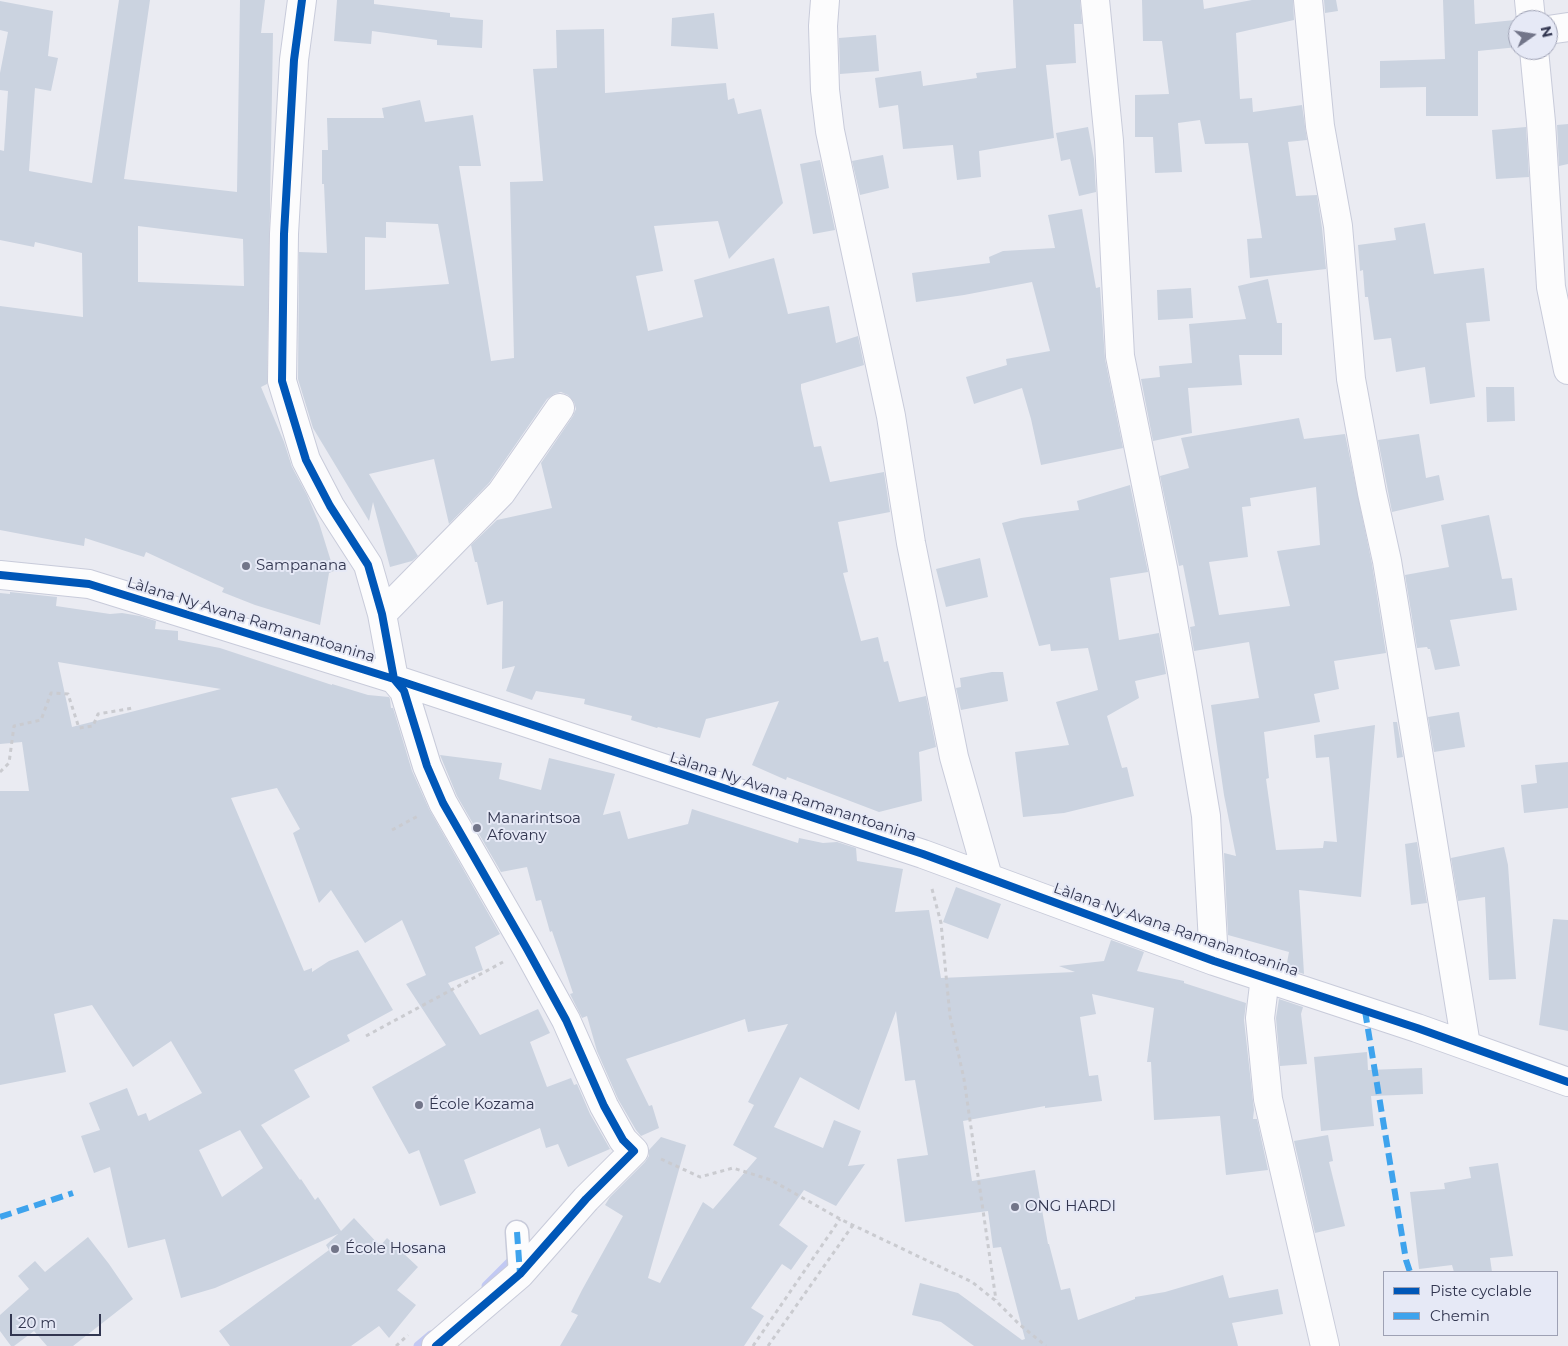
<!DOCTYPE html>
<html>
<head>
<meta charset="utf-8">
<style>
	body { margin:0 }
	#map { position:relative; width:1568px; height:1346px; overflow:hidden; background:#eaebf2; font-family:Montserrat,sans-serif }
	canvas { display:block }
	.legend { position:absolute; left:1383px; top:1271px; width:175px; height:65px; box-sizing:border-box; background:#e6e9f6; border:1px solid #9ea1b4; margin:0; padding:6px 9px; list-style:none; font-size:15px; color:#323650 }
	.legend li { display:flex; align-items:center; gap:10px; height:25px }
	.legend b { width:25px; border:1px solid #9ea1b4 }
	.north { position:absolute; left:1508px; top:10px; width:50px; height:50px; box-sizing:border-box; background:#e6e9f6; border:1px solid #9ea1b4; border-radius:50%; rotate:77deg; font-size:14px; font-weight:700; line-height:20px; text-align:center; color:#323650 }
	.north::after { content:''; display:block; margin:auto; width:18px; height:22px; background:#727589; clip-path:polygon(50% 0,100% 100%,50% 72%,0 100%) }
	.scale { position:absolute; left:10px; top:1314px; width:91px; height:22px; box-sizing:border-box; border:2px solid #323650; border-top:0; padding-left:6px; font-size:15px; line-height:18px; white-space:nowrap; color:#323650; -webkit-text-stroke:4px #e6e9f6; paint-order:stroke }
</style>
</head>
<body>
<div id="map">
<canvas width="1568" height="1346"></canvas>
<ul class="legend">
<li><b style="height:6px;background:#0057b8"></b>Piste cyclable</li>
<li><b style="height:6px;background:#3ea3ed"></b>Chemin</li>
</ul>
<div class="north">N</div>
<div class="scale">20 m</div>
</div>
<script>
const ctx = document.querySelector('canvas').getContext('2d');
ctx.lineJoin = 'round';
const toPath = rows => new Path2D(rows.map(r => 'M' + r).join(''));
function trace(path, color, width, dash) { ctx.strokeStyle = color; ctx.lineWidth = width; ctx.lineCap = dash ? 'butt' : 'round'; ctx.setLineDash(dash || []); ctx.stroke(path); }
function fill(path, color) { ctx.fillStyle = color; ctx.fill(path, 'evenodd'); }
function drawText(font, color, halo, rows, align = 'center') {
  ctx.font = font + ' Montserrat,sans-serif'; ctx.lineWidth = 4; ctx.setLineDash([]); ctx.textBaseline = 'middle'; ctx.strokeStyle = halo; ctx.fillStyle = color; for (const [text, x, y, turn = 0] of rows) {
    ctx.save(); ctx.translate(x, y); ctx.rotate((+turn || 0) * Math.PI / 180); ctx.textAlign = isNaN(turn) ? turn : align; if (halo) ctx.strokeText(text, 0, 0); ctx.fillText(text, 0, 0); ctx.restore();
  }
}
const stream = toPath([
	[486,1286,516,1256],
	[418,1346,431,1335]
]);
const building = toPath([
	[119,0,150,0,124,179,237,192,240,0,265,0,261,33,273,33,267,384,261,387,284,442,292,467,307,495,319,523,334,571,329,573,320,625,255,605,222,592,224,588,146,552,144,557,85,538,84,546,0,530,0,306,83,317,82,253,35,242,34,247,0,240,0,150,4,151,8,91,0,90,0,73,8,32,0,30,0,1,53,11,48,56,58,58,51,91,35,88,29,171,92,183],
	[138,226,243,239,244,286,138,282],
	[337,0,374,0,374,4,450,13,450,17,483,20,482,48,437,45,437,40,372,31,371,44,334,41],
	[1013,0,1080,0,1082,24,1074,24,1076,63,1046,65,1054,138,979,151,981,177,957,180,953,145,903,149,898,105,879,108,875,78,921,71,923,86,977,78,976,73,1016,68],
	[1142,0,1203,0,1204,9,1252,0,1293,0,1294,20,1236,33,1240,99,1252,98,1253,112,1302,105,1307,140,1288,142,1296,196,1317,195,1322,228,1326,269,1250,278,1247,239,1262,238,1248,143,1205,144,1200,120,1178,123,1182,172,1155,173,1153,137,1135,137,1135,95,1169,94,1162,41,1143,41],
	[1324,0,1336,0,1338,11,1325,13],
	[1443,0,1474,0,1475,24,1515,20,1518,28,1518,47,1478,51,1478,116,1426,116,1426,87,1380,88,1380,61,1445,59],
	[714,13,718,49,671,46,672,18],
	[604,29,605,93,726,83,728,100,734,98,738,114,761,109,783,203,729,259,718,221,654,226,663,271,636,276,648,331,703,317,694,280,774,258,788,314,829,306,836,343,858,336,864,365,801,384,801,389,814,447,821,446,830,482,884,472,890,512,838,522,848,572,843,573,861,641,878,637,884,662,888,661,899,702,926,696,936,747,919,752,922,801,879,812,787,777,786,780,752,765,779,701,706,719,700,738,658,727,657,728,631,720,632,716,584,704,585,699,536,691,532,700,506,691,515,666,502,669,503,601,487,605,477,562,475,562,471,545,497,520,552,508,541,463,573,416,576,409,574,402,568,395,561,392,554,394,547,399,489,483,449,524,434,459,369,474,418,556,412,561,390,567,373,502,369,521,313,428,298,379,299,252,327,253,324,184,322,184,322,150,328,150,327,118,384,118,382,108,420,100,425,122,473,115,481,166,459,166,491,361,514,358,510,182,543,181,533,69,557,68,556,30],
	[386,222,438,224,449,284,365,290,365,237,386,238],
	[876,35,879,71,840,74,839,38],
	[1568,124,1568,164,1559,166,1557,125],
	[1088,127,1094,159,1096,192,1079,196,1070,159,1061,161,1056,133],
	[1526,127,1529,177,1496,179,1492,130],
	[883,155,889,188,860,195,852,161],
	[820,160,835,230,813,234,800,164],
	[1082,209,1096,288,1100,287,1105,359,1123,448,1041,465,1031,419,1022,388,974,404,966,377,1007,365,1006,359,1050,351,1032,282,964,295,916,302,912,273,990,263,989,257,1003,251,1055,248,1048,215],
	[1425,223,1434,274,1484,268,1490,321,1466,323,1475,397,1430,404,1425,367,1396,372,1391,338,1374,340,1368,297,1365,297,1363,270,1360,271,1358,245,1396,240,1394,228],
	[1268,279,1277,323,1282,323,1282,355,1239,355,1242,385,1188,388,1192,433,1153,441,1141,379,1160,377,1159,366,1192,363,1189,324,1246,319,1238,286],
	[1191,288,1193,318,1158,320,1157,290],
	[1486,387,1514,387,1515,421,1487,422],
	[1299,418,1304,439,1345,434,1372,564,1386,653,1334,661,1339,689,1314,694,1320,722,1264,732,1269,778,1266,779,1276,850,1323,848,1324,841,1337,842,1329,757,1316,758,1314,735,1375,725,1361,897,1299,890,1304,974,1286,968,1289,952,1228,935,1224,853,1236,856,1224,795,1211,705,1259,698,1249,642,1194,651,1190,627,1195,626,1183,565,1179,566,1160,476,1189,468,1181,438],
	[1316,487,1320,545,1277,551,1290,606,1219,615,1209,562,1248,557,1242,507,1251,506,1250,498],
	[1419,434,1426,478,1439,475,1444,500,1392,512,1378,440],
	[1130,485,1148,572,1110,578,1119,640,1159,633,1166,674,1135,681,1139,698,1107,716,1122,768,1127,767,1134,796,1064,813,1023,817,1015,752,1069,745,1056,702,1098,690,1088,648,1051,651,1050,644,1039,646,1002,523,1021,518,1079,510,1077,501],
	[1489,515,1502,579,1512,578,1517,610,1450,620,1460,666,1435,670,1430,649,1428,649,1427,647,1417,648,1405,575,1449,567,1441,525],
	[980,558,988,597,946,607,936,569],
	[10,592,57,597,56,606,110,614,122,613,140,616,156,621,155,629,178,631,178,640,220,648,332,685,332,684,368,695,389,697,390,699,391,708,393,708,412,771,429,809,500,934,475,947,483,970,448,983,480,1035,538,1009,550,1033,530,1042,547,1087,571,1078,574,1085,577,1084,590,1114,610,1149,568,1167,558,1144,546,1148,540,1128,464,1160,476,1193,440,1206,419,1150,409,1154,372,1087,446,1045,406,984,426,975,402,920,365,943,331,890,319,903,293,833,300,829,277,788,231,798,304,971,312,968,312,972,329,961,358,950,393,1010,347,1035,350,1041,294,1070,310,1097,261,1125,300,1180,301,1179,315,1200,318,1197,341,1231,354,1218,380,1246,387,1238,418,1267,397,1290,416,1305,389,1338,379,1326,351,1346,230,1346,219,1331,329,1250,326,1245,338,1234,215,1288,181,1298,165,1239,128,1248,110,1167,94,1173,81,1136,100,1130,89,1103,127,1088,138,1116,146,1113,149,1121,202,1093,171,1041,133,1067,92,1005,54,1014,66,1072,0,1085,0,791,29,791,22,742,0,744,0,593,10,594],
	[58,662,221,689,72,727],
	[240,1130,263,1168,222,1197,199,1150],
	[992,672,1003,672,1008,701,961,710,956,688,961,687,960,678],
	[1459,712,1465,747,1434,752,1428,717],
	[1393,722,1397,722,1403,757,1397,758],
	[440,755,502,763,499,779,541,790,549,758,615,774,603,815,620,811,628,839,688,824,692,809,798,843,799,838,823,843,837,842,856,848,857,861,903,869,895,912,929,910,941,978,1075,972,1059,966,1104,961,1111,940,1144,952,1137,971,1184,981,1184,983,1246,1003,1244,1020,1254,1110,1253,1119,1257,1119,1268,1170,1226,1175,1220,1116,1154,1120,1151,1062,1147,1062,1154,1008,1092,994,1096,1014,1080,1017,1089,1076,1098,1075,1102,1101,1045,1108,1045,1106,963,1121,972,1181,1035,1170,1048,1244,1049,1244,1061,1290,1070,1288,1078,1320,1135,1299,1135,1297,1165,1292,1223,1275,1229,1298,1278,1289,1283,1314,1232,1323,1238,1346,974,1346,941,1322,912,1315,920,1283,958,1293,1022,1340,1025,1339,1001,1247,993,1248,988,1211,905,1222,897,1159,928,1155,915,1080,905,1081,896,1011,859,1110,800,1077,774,1127,823,1148,834,1120,861,1131,848,1166,865,1164,836,1206,804,1190,779,1225,808,1246,791,1270,782,1264,751,1308,764,1316,744,1346,560,1346,578,1315,571,1312,582,1290,623,1216,605,1205,610,1197,645,1162,649,1156,649,1150,661,1137,686,1145,648,1278,660,1283,703,1202,713,1209,757,1158,733,1145,754,1105,748,1102,788,1024,748,1032,745,1019,626,1059,649,1106,652,1105,659,1128,641,1136,636,1130,618,1099,597,1051,587,1016,582,1018,570,994,573,993,552,931,550,932,541,900,536,901,527,867,501,872,457,796],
	[1568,762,1568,808,1524,813,1521,785,1537,783,1535,765],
	[1417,842,1427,903,1411,905,1405,844],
	[1504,847,1508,865,1516,979,1489,980,1485,897,1458,901,1451,858],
	[956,887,1001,904,988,939,943,922],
	[1553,919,1568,920,1568,1031,1539,1025],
	[1279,999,1303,1007,1301,1014,1307,1064,1280,1066,1276,1018],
	[1367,1052,1368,1070,1422,1068,1423,1094,1371,1096,1374,1126,1321,1131,1314,1057],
	[1328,1135,1333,1161,1329,1162,1345,1226,1315,1233,1294,1141],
	[1498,1163,1513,1256,1490,1258,1492,1272,1454,1272,1452,1265,1419,1269,1410,1192,1445,1189,1444,1183,1471,1178,1469,1167],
	[88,1237,109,1264,133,1299,73,1346,47,1346,34,1331,14,1346,11,1346,0,1331,0,1315,29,1289,18,1276,35,1261,45,1272]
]);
const path = toPath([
	[0,772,9,763,14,726,41,720,51,693,68,694,79,728,93,726,98,714,133,708],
	[392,830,418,816],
	[932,889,941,923,950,1016,964,1079,996,1300],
	[366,1036,503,962],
	[661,1159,700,1177,733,1168,771,1180,840,1219,972,1282,996,1301,1019,1324,1046,1346],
	[396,1346,408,1335],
	[753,1346,840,1219],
	[768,1346,853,1225]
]);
const pedestrian = toPath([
	[517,1232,520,1274]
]);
const minor = toPath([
	[302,0,294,60,284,234,282,381,306,460,330,506,368,565,382,614,394,679,404,691,427,766,443,803,527,949,566,1020,604,1106,623,1140,634,1151,586,1199,520,1274,436,1346],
	[825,0,823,26,825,90,830,131,891,416,911,543,954,757,988,877],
	[1095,0,1109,141,1120,356,1163,568,1182,672,1206,816,1214,961],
	[1308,0,1320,126,1338,226,1351,379,1372,493,1387,561,1466,1045],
	[1529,0,1531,20],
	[1548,30,1568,27],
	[1534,50,1541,122,1551,287,1568,370],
	[0,575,89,584,394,679,923,854,1214,961,1417,1028,1568,1082],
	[382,614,501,493,560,408],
	[1265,977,1260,1018,1268,1099,1325,1346]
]);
const quiet = toPath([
	[1365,1011,1406,1260,1410,1272],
	[0,1217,73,1193],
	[517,1232,520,1274]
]);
const cycleway = toPath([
	[302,0,294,60,284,234,282,381,306,460,330,506,368,565,382,614,394,679,404,691,427,766,443,803,527,949,566,1020,604,1106,623,1140,634,1151,586,1199,520,1274,436,1346],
	[0,575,89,584,394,679,923,854,1214,961,1417,1028,1568,1082]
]);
const markers = [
	[246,566,5,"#727589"],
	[477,828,5,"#727589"],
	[419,1105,5,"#727589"],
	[1015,1207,5,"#727589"],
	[335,1249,5,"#727589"]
];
const poiNames = [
	["Sampanana",256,566],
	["Manarintsoa",487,819],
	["Afovany",487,836],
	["École Kozama",429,1105],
	["ONG HARDI",1025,1207],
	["École Hosana",345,1249]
];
const streetNames = [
	["Làlana Ny Avana Ramanantoanina",251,620,17],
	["Làlana Ny Avana Ramanantoanina",793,797,18],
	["Làlana Ny Avana Ramanantoanina",1176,930,19]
];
trace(stream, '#c2c9f3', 9);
fill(building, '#cbd3e0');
trace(pedestrian, '#c8cbda', 25);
trace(minor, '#c8cbda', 30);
trace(path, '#cacbd0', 3, [4, 4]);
trace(pedestrian, '#fcfcfd', 22);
trace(minor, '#fcfcfd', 28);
trace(quiet, '#3ea3ed', 6, [12, 6]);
trace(cycleway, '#0057b8', 8);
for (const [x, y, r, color] of markers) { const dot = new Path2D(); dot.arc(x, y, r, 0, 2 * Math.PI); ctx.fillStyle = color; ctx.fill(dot); trace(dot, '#e6e9f6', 2); }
drawText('15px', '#323650', '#e6e9f6', poiNames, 'left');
drawText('15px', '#323650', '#e6e9f6', streetNames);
</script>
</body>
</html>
